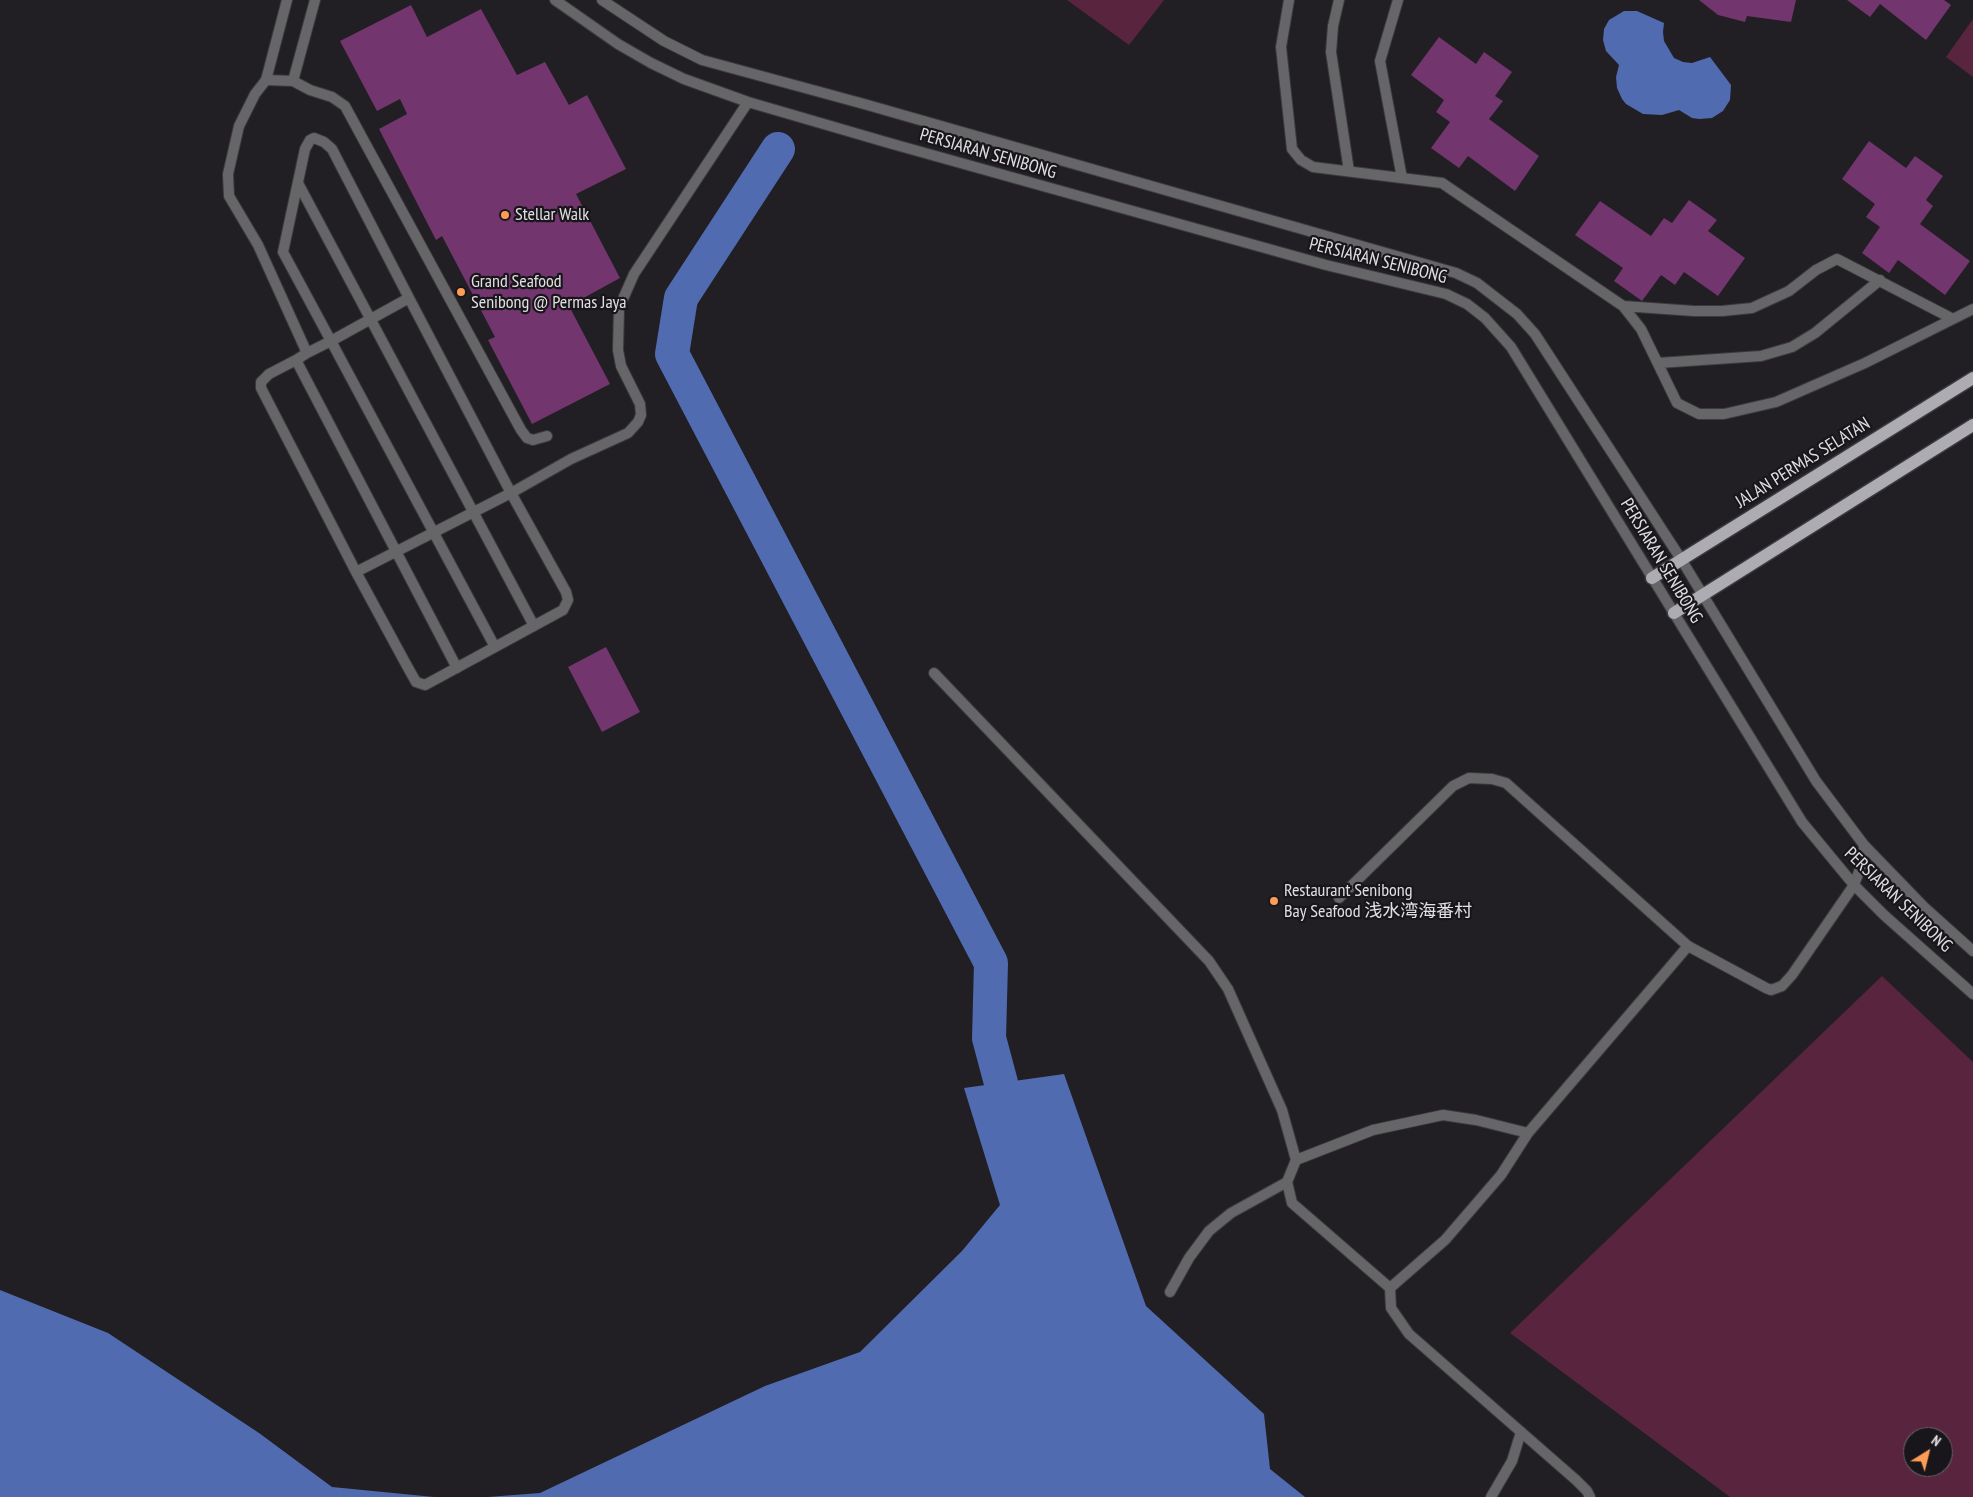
<!DOCTYPE html>
<html>
<head>
<meta charset="utf-8">
<style>
	body { margin:0 }
	#map { position:relative; width:1973px; height:1497px; overflow:hidden; background:#211f23; font-family:"PT Sans Narrow",sans-serif }
	canvas { display:block }
	.north { position:absolute; left:1903px; top:1427px; width:50px; height:50px; box-sizing:border-box; background:#18161a; border:1px solid #68666a; border-radius:50%; rotate:36deg; font-size:14px; font-weight:700; line-height:20px; text-align:center; color:#e1dfe2 }
	.north::after { content:''; display:block; margin:auto; width:18px; height:22px; background:#fd9d55; clip-path:polygon(50% 0,100% 100%,50% 72%,0 100%) }
</style>
</head>
<body>
<div id="map">
<canvas width="1973" height="1497"></canvas>
<div class="north">N</div>
</div>
<script>
const ctx = document.querySelector('canvas').getContext('2d');
ctx.lineJoin = 'round';
function fill(path, color) { ctx.fillStyle = color; ctx.fill(path, 'evenodd'); }
const toPath = rows => new Path2D(rows.map(r => 'M' + r).join(''));
function trace(path, color, width, dash) { ctx.strokeStyle = color; ctx.lineWidth = width; ctx.lineCap = dash ? 'butt' : 'round'; ctx.setLineDash(dash || []); ctx.stroke(path); }
function drawText(font, color, halo, rows, align = 'center') {
  ctx.font = font + ' "PT Sans Narrow","Noto Sans SC",sans-serif'; ctx.lineWidth = 4.5; ctx.setLineDash([]); ctx.textBaseline = 'middle'; ctx.strokeStyle = halo; ctx.fillStyle = color; for (const [text, x, y, turn = 0] of rows) {
    ctx.save(); ctx.translate(x, y); ctx.rotate((+turn || 0) * Math.PI / 180); ctx.textAlign = isNaN(turn) ? turn : align; if (halo) ctx.strokeText(text, 0, 0); ctx.fillText(text, 0, 0); ctx.restore();
  }
}
const green = toPath([
	[1067,0,1164,0,1129,45],
	[1973,19,1973,77,1946,57],
	[1882,976,1973,1062,1973,1497,1730,1497,1510,1333],
	[1913,1437,1943,1437,1943,1467,1913,1467]
]);
const water = toPath([
	[1624,11,1637,11,1664,23,1663,32,1664,41,1674,58,1683,62,1692,63,1710,57,1731,85,1730,100,1723,111,1712,118,1699,119,1692,118,1679,110,1662,115,1643,114,1626,104,1622,99,1617,88,1616,77,1619,65,1606,51,1603,40,1604,29,1609,20],
	[1064,1074,1146,1306,1264,1414,1270,1469,1305,1497,488,1497,540,1493,765,1386,860,1352,962,1251,1000,1205,964,1088],
	[0,1290,108,1333,259,1433,332,1487,434,1497,0,1497]
]);
const river = toPath([
	[778,149,681,298,672,354,991,963,989,1038,1001,1083]
]);
const building = toPath([
	[1699,0,1796,0,1791,22,1747,16,1745,22,1718,15],
	[1847,0,1944,0,1951,5,1926,40,1880,4,1870,17],
	[411,5,427,37,481,9,517,75,545,62,569,105,587,95,626,169,576,194,620,278,569,306,610,384,532,424,488,340,495,337,442,236,436,240,379,129,407,114,400,99,377,111,340,41],
	[1439,37,1476,64,1484,52,1512,72,1495,96,1503,101,1489,119,1539,156,1515,191,1468,156,1459,168,1431,148,1450,122,1436,112,1444,100,1411,75],
	[1869,141,1906,168,1915,156,1943,176,1926,200,1933,206,1920,224,1970,261,1945,295,1898,260,1889,273,1862,253,1880,227,1866,217,1875,204,1842,179],
	[1689,200,1717,220,1708,231,1745,258,1718,296,1684,272,1675,285,1661,275,1642,301,1614,281,1623,268,1575,235,1600,201,1651,236,1664,218,1672,223],
	[606,647,640,712,602,732,568,667]
]);
const service = toPath([
	[1289,0,1281,47,1292,149,1301,160,1313,167,1442,183,1623,306,1641,329,1677,403,1699,414,1724,414,1776,402,1865,363,1973,309],
	[1339,0,1333,26,1331,52,1349,171],
	[1398,0,1380,61,1402,178],
	[266,80,255,94,239,126,228,174,229,196,258,245,307,353],
	[298,183,534,626],
	[409,298,331,341,307,353,296,360,269,374,261,382,261,388,356,572,407,666,416,682,425,685,495,647,563,610,568,600,566,592,511,493,409,298,332,149,324,142,314,138,310,140,305,149,283,252,331,341,495,647],
	[1623,306,1694,311,1722,311,1752,308,1789,291,1816,270,1837,259,1953,319],
	[296,360,457,668],
	[1658,363,1761,356,1792,347,1815,333,1880,280],
	[356,572,511,493],
	[1339,898,1453,786,1469,778,1492,779,1506,783,1688,946],
	[1491,1497,1512,1461,1521,1432]
]);
const minor = toPath([
	[287,0,266,80,293,81,310,90,332,97,345,106,521,430,527,438,533,440,547,436],
	[555,0,618,44,651,63,684,79,748,102,889,143,1326,265,1446,294,1467,304,1485,318,1511,347,1802,822,1854,885,1884,915,1973,994],
	[602,0,664,41,702,60,864,104,1456,273,1477,283,1517,314,1535,334,1681,559,1816,781,1864,845,1924,907,1973,951],
	[293,81,315,0],
	[511,493,571,459,628,433,638,422,641,415,640,404,621,366,618,350,619,308,634,274,748,102],
	[934,673,1209,961,1228,989,1282,1110,1296,1160,1287,1182,1292,1203,1390,1288,1391,1308,1409,1334,1576,1480,1587,1491,1590,1497],
	[1296,1160,1373,1130,1443,1115,1476,1120,1528,1133],
	[1390,1288,1445,1240,1501,1175,1528,1133,1688,946,1766,988,1771,990,1782,986,1792,975,1854,885,1863,861,1864,845],
	[1170,1292,1189,1258,1209,1231,1231,1213,1287,1182]
]);
const primary = toPath([
	[1652,578,1973,378],
	[1674,613,1973,425]
]);
const markers = [
	[505,215,5,"#fd9d55"],
	[461,292,5,"#fd9d55"],
	[1274,901,5,"#fd9d55"]
];
const streetNames = [
	["PERSIARAN SENIBONG",988,154,16],
	["PERSIARAN SENIBONG",1378,261,14],
	["JALAN PERMAS SELATAN",1803,463,-32],
	["PERSIARAN SENIBONG",1661,561,59],
	["PERSIARAN SENIBONG",1898,900,44]
];
const poiNames = [
	["Stellar Walk",515,215],
	["Grand Seafood",471,282],
	["Senibong @ Permas Jaya",471,303],
	["Restaurant Senibong",1284,891],
	["Bay Seafood 浅水湾海番村",1284,912]
];
fill(green, '#59243e');
fill(water, '#516bb1');
trace(river, '#516bb1', 34);
fill(building, '#72356d');
trace(service, '#3c3a3e', 12);
trace(minor, '#3c3a3e', 12);
trace(primary, '#3c3a3e', 15);
trace(service, '#666668', 10);
trace(minor, '#666668', 10);
trace(primary, '#adacb2', 12);
for (const [x, y, r, color] of markers) { const dot = new Path2D(); dot.arc(x, y, r, 0, 2 * Math.PI); ctx.fillStyle = color; ctx.fill(dot); trace(dot, '#18161a', 2); }
drawText('18px', '#e1dfe2', '#18161a', streetNames);
drawText('18px', '#e1dfe2', '#18161a', poiNames, 'left');
</script>
</body>
</html>
